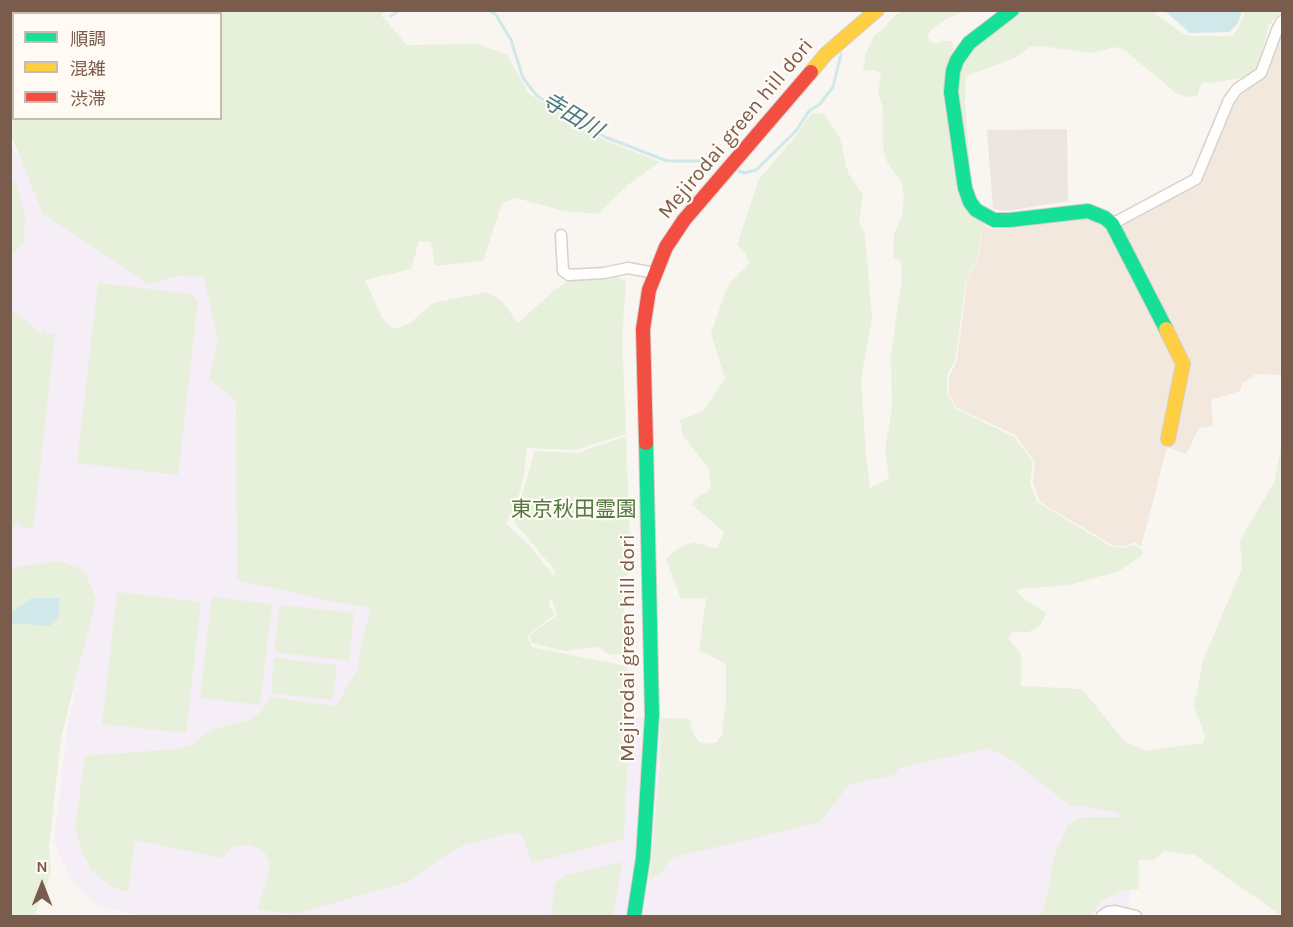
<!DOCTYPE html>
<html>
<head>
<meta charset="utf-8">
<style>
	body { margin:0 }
	#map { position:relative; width:1293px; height:927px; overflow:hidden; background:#f9f5f0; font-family:Karla,"Noto Sans JP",sans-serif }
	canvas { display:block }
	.frame { position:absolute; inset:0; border:12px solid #7a5c4d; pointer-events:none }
	.legend { position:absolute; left:12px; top:12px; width:210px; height:108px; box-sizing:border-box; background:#fffaf3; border:2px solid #cabbb1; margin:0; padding:8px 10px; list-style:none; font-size:18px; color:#7a5c4d }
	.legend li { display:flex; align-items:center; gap:12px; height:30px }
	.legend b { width:30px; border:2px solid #cabbb1 }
	.north { position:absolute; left:12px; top:855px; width:60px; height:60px; -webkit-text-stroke:4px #fffaf3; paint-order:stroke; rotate:0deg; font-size:16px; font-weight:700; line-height:24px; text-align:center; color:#7a5c4d }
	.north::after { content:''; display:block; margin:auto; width:21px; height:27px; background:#7a5c4d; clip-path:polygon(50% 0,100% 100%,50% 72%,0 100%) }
</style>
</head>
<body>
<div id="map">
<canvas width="1293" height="927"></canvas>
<div class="frame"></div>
<ul class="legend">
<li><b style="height:8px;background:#16e098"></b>順調</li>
<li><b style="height:8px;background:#ffcf43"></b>混雑</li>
<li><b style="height:8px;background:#f24e42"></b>渋滞</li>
</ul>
<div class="north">N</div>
</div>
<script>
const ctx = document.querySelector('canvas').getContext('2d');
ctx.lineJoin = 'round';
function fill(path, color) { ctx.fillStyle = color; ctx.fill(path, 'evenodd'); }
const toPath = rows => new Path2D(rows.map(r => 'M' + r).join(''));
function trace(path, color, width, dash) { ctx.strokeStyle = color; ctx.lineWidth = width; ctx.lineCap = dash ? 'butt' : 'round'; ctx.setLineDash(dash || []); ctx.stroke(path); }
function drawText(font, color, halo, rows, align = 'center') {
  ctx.font = font + ' Karla,"Noto Sans JP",sans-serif'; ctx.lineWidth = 4.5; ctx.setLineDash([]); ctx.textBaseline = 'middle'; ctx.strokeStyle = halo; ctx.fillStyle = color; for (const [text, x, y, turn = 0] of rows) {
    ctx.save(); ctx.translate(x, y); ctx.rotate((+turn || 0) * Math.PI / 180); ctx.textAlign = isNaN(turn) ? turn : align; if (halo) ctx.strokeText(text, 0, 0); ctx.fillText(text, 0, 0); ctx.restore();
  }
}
const residential = toPath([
	[1282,32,1282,375,1254,374,1253,377,1242,383,1240,391,1211,400,1213,426,1199,428,1186,454,1167,447,1141,547,1135,542,1125,546,1114,546,1040,502,1033,483,1035,462,1015,435,956,407,949,394,949,377,957,361,967,281,979,256,983,225,988,228,999,229,1078,218,1089,219,1097,222,1109,232,1200,183,1237,99,1249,87,1262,80,1269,69]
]);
const industrial = toPath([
	[1067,129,1068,201,1007,211,993,209,987,130]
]);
const education = toPath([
	[10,144,56,213,256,274,518,669,631,677,631,717,690,719,690,736,699,748,999,722,1140,797,1128,909,1110,906,1103,909,1095,916,145,916,98,907,70,879,54,841,66,738,91,601,11,576]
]);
const green = toPath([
	[388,10,381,15,407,45,478,44,507,55,529,94,604,140,660,162,629,184,598,214,564,211,516,198,502,203,483,261,435,266,431,242,419,241,411,269,365,280,381,316,393,329,409,324,433,303,486,292,502,301,518,323,556,289,572,278,619,277,626,282,622,336,626,434,575,450,527,448,524,474,517,503,506,524,529,545,554,576,555,570,514,522,535,451,577,453,626,436,631,571,623,580,625,654,610,655,598,647,565,651,532,643,529,636,557,615,551,597,549,604,554,615,527,636,532,647,626,666,631,677,624,839,532,863,522,834,513,833,501,835,462,846,438,860,410,881,295,914,258,910,271,863,264,851,249,844,231,848,223,858,135,840,128,892,112,887,92,871,82,852,75,828,85,756,178,749,193,744,212,730,248,720,261,712,270,697,336,706,359,667,359,653,371,608,330,601,237,580,236,401,209,379,218,340,204,277,176,276,149,284,43,214,11,135,10,60,13,46,14,118,220,118,220,14,20,13,21,11],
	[903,11,966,11,946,19,931,30,927,37,933,44,944,41,952,41,953,49,949,60,951,65,963,67,969,52,1019,11,1154,11,1155,14,1185,35,1193,36,1232,36,1238,29,1245,11,1282,11,1269,25,1257,69,1250,75,1239,78,1214,83,1204,82,1200,85,1197,96,1189,97,1176,93,1123,49,1114,47,1091,53,1041,46,1029,47,1017,57,966,76,965,102,970,169,964,203,970,214,983,223,978,256,966,281,955,360,947,375,947,393,955,408,1014,437,1033,462,1030,483,1037,502,1112,547,1124,548,1134,545,1142,550,1143,554,1140,557,1119,571,1069,585,1020,589,1016,591,1023,598,1046,613,1041,624,1029,632,1013,632,1008,638,1021,654,1021,686,1080,689,1086,694,1124,741,1145,751,1203,743,1205,736,1194,706,1203,661,1242,568,1240,540,1274,483,1282,443,1282,916,1195,855,1165,851,1154,860,1139,860,1139,889,1123,890,1101,901,1091,916,1041,916,1048,893,1053,858,1069,823,1082,817,1123,817,1116,812,1081,806,1070,806,1011,759,988,748,899,768,894,775,849,784,820,822,671,858,660,874,650,878,660,765,661,718,690,719,693,734,699,742,710,744,717,742,722,734,726,700,726,664,699,650,706,598,681,599,666,559,679,548,693,542,717,549,724,532,691,504,700,495,708,492,711,484,708,468,683,436,680,420,702,412,725,379,711,333,728,285,750,263,745,253,737,245,759,179,795,137,811,114,823,113,840,138,848,173,863,195,859,223,865,234,872,319,861,378,866,455,870,488,889,478,885,450,892,408,891,353,902,280,901,261,893,258,894,234,902,215,904,198,901,182,887,162,883,148,883,108,878,93,881,74,875,70,863,71,866,53,874,36,886,26,894,16],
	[10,177,16,185,25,215,24,243,11,256],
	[98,283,192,294,198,301,178,475,77,463],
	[11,311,32,325,41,337,42,332,55,334,35,513,32,528,19,526,19,522,11,529],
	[59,561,84,570,96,599,61,738,49,848,51,870,46,887,34,916,11,916,10,568],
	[117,592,201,602,186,733,102,724],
	[212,597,272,604,260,705,200,698],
	[280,605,354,613,349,661,274,652],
	[274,658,337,665,333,700,271,693],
	[622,862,613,916,551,916,555,883,566,875]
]);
const water = toPath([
	[1165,11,1242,11,1238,23,1229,32,1190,33],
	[32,598,59,598,59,616,49,626,11,623,11,613]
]);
const stream = toPath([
	[489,10,496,15,511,40,523,78,537,96,605,137,667,161,703,161],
	[391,16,399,10],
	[739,171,744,173,756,170,796,131,809,111,820,104,833,87,841,54]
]);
const street = toPath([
	[1112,224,1196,179,1229,100,1237,89,1261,73,1277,30,1282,21],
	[561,235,563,271,569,275,604,273,628,268,655,273],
	[1102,916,1108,912,1115,911,1136,916]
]);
const fast = toPath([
	[1012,10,969,43,957,60,953,71,951,92,965,188,970,202,976,210,994,220,1010,220,1088,211,1105,218,1112,224,1166,329],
	[634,916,643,858,652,715,646,443]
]);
const slow = toPath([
	[811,72,826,54,877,10],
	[1166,329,1183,364,1168,439]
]);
const jam = toPath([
	[646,443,643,329,649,290,666,247,684,220,811,72]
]);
const streetNames = [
	["Mejirodai green hill dori",736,129,-50],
	["Mejirodai green hill dori",628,648,-90]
];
const parkNames = [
	["東京秋田霊園",574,510]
];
const waterNames = [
	["寺田川",572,116,31]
];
fill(residential, '#f2e8de');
fill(industrial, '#ede5e0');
fill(education, '#f6eef6');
fill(green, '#e7f0db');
fill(water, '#d0e8ea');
trace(stream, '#d0e8ea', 3);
trace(street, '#d7d1cb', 13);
trace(fast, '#d9d2cb', 16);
trace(slow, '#d9d2cb', 16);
trace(jam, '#d9d2cb', 16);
trace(street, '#fefefd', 10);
trace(fast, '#16e098', 14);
trace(slow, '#ffcf43', 14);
trace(jam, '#f24e42', 14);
drawText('21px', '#7a5c4d', '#fffaf3', streetNames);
drawText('21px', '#537a41', '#fffaf3', parkNames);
drawText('italic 22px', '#437c86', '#fffaf3', waterNames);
</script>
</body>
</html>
